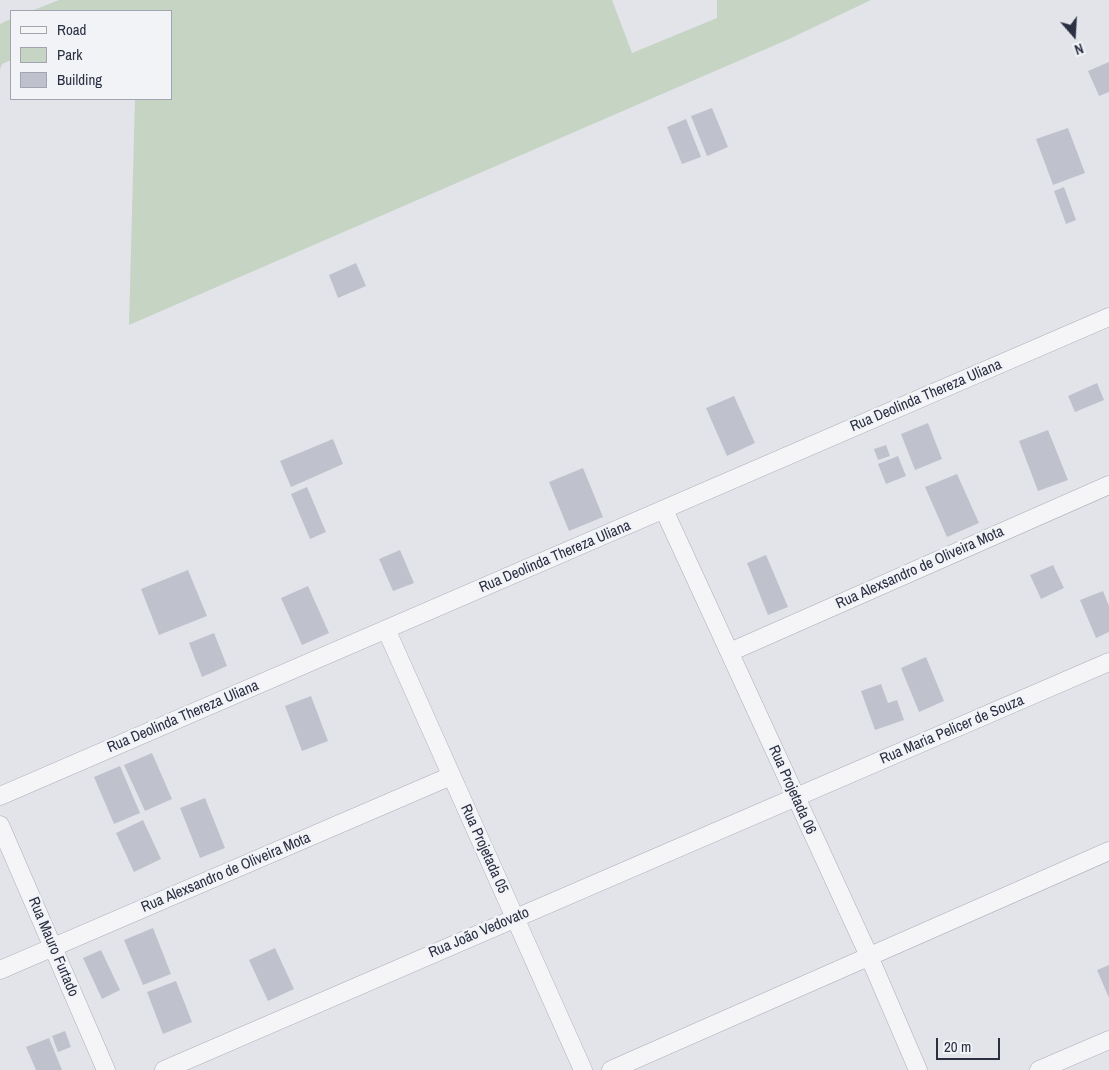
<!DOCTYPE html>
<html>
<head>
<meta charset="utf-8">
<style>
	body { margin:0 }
	#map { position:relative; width:1109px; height:1070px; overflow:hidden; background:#e2e4ea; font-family:"Archivo Narrow",sans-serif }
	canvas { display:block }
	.legend { position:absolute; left:10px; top:10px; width:162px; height:90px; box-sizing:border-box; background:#f2f3f7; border:1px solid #a2a5af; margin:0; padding:6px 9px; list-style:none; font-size:15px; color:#2a2f42 }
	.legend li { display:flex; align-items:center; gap:10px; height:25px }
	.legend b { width:25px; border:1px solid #a2a5af }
	.north { position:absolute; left:1049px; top:10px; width:50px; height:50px; -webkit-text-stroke:4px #f2f3f7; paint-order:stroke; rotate:161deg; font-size:14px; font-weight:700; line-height:20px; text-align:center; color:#2a2f42 }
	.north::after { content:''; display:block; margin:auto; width:18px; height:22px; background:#2a2f42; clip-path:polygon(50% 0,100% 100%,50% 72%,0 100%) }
	.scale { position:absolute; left:936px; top:1038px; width:64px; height:22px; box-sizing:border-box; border:2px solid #2a2f42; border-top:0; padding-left:6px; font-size:15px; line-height:18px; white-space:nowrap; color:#2a2f42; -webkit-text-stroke:4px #f2f3f7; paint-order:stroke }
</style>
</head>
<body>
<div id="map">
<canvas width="1109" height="1070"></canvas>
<ul class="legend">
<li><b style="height:6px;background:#f5f5f8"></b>Road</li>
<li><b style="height:14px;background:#c5d4c3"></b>Park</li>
<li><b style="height:14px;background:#bfc2cd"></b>Building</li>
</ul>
<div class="north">N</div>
<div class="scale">20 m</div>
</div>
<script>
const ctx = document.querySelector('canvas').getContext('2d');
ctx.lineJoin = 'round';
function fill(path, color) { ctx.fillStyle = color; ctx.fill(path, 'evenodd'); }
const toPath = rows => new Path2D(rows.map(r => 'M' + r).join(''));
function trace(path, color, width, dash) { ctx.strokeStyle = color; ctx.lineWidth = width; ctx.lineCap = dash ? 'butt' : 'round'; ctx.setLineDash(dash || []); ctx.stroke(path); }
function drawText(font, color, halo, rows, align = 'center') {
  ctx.font = font + ' "Archivo Narrow",sans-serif'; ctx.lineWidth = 5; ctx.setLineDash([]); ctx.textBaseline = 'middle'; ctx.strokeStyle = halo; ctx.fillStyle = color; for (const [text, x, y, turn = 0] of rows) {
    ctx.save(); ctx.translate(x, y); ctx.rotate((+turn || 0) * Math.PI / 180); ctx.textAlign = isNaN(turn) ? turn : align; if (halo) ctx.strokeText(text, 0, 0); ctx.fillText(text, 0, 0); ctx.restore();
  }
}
const green = toPath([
	[59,0,612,0,632,53,717,18,717,0,871,0,789,39,129,325,135,99,171,99,171,11,31,11],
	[11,19,11,60,2,64,0,69,0,24]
]);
const building = toPath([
	[1109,62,1109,92,1099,96,1088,71],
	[712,108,728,147,707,156,691,116],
	[686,119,701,157,682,164,667,127],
	[1068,128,1085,173,1053,185,1036,139],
	[1064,187,1076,220,1066,224,1054,191],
	[356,263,366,286,338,298,329,275],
	[1097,383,1104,400,1075,412,1068,396],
	[734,396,755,443,727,456,706,408],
	[928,423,942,459,915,470,901,434],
	[1048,430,1068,480,1038,491,1019,441],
	[333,439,343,464,291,487,280,461],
	[886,445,890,456,878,460,874,449],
	[898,456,906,476,886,484,878,464],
	[583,468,603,517,569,531,549,482],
	[957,474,979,523,947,537,925,487],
	[307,487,326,532,310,539,291,494],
	[400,550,414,583,393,591,379,559],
	[766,555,788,607,768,615,747,563],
	[1053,565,1064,588,1041,599,1030,575],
	[188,570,207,616,159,635,141,589],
	[308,586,329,633,302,645,281,598],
	[1103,591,1109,606,1109,632,1096,638,1080,600],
	[214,633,227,666,202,677,189,643],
	[926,657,944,701,919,712,901,668],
	[881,684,888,703,897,700,904,720,875,730,861,691],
	[311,696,328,741,302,751,285,706],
	[152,753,172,799,145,811,124,765],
	[120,766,140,813,114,824,94,777],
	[205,798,225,848,200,858,180,808],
	[143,820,161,859,134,872,116,833],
	[153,928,171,974,143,985,124,940],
	[275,948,294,989,268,1001,249,960],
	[101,950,120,990,102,999,83,958],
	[1109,965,1109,998,1097,970],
	[176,981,192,1022,163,1034,147,992],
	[65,1031,71,1047,58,1052,52,1036],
	[49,1038,62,1070,36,1070,26,1047]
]);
const street = toPath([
	[664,510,869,956,918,1070],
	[386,629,583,1070],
	[730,652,1109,485],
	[0,796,1109,317],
	[0,825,106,1070],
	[0,970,451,776],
	[164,1070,1109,662],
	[611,1070,1109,851],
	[1039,1070,1109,1040]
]);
const streetNames = [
	["Rua Deolinda Thereza Uliana",926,396,-23],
	["Rua Deolinda Thereza Uliana",555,557,-23],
	["Rua Alexsandro de Oliveira Mota",920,568,-24],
	["Rua Deolinda Thereza Uliana",183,717,-23],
	["Rua Maria Pelicer de Souza",952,730,-23],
	["Rua Projetada 06",792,790,66],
	["Rua Projetada 05",484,849,66],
	["Rua Alexsandro de Oliveira Mota",226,873,-23],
	["Rua João Vedovato",479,933,-23],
	["Rua Mauro Furtado",53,947,67]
];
fill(green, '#c5d4c3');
fill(building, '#bfc2cd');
trace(street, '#abaeb8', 19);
trace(street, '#f5f5f8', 18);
drawText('15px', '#2a2f42', '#f2f3f7', streetNames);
</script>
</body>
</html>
